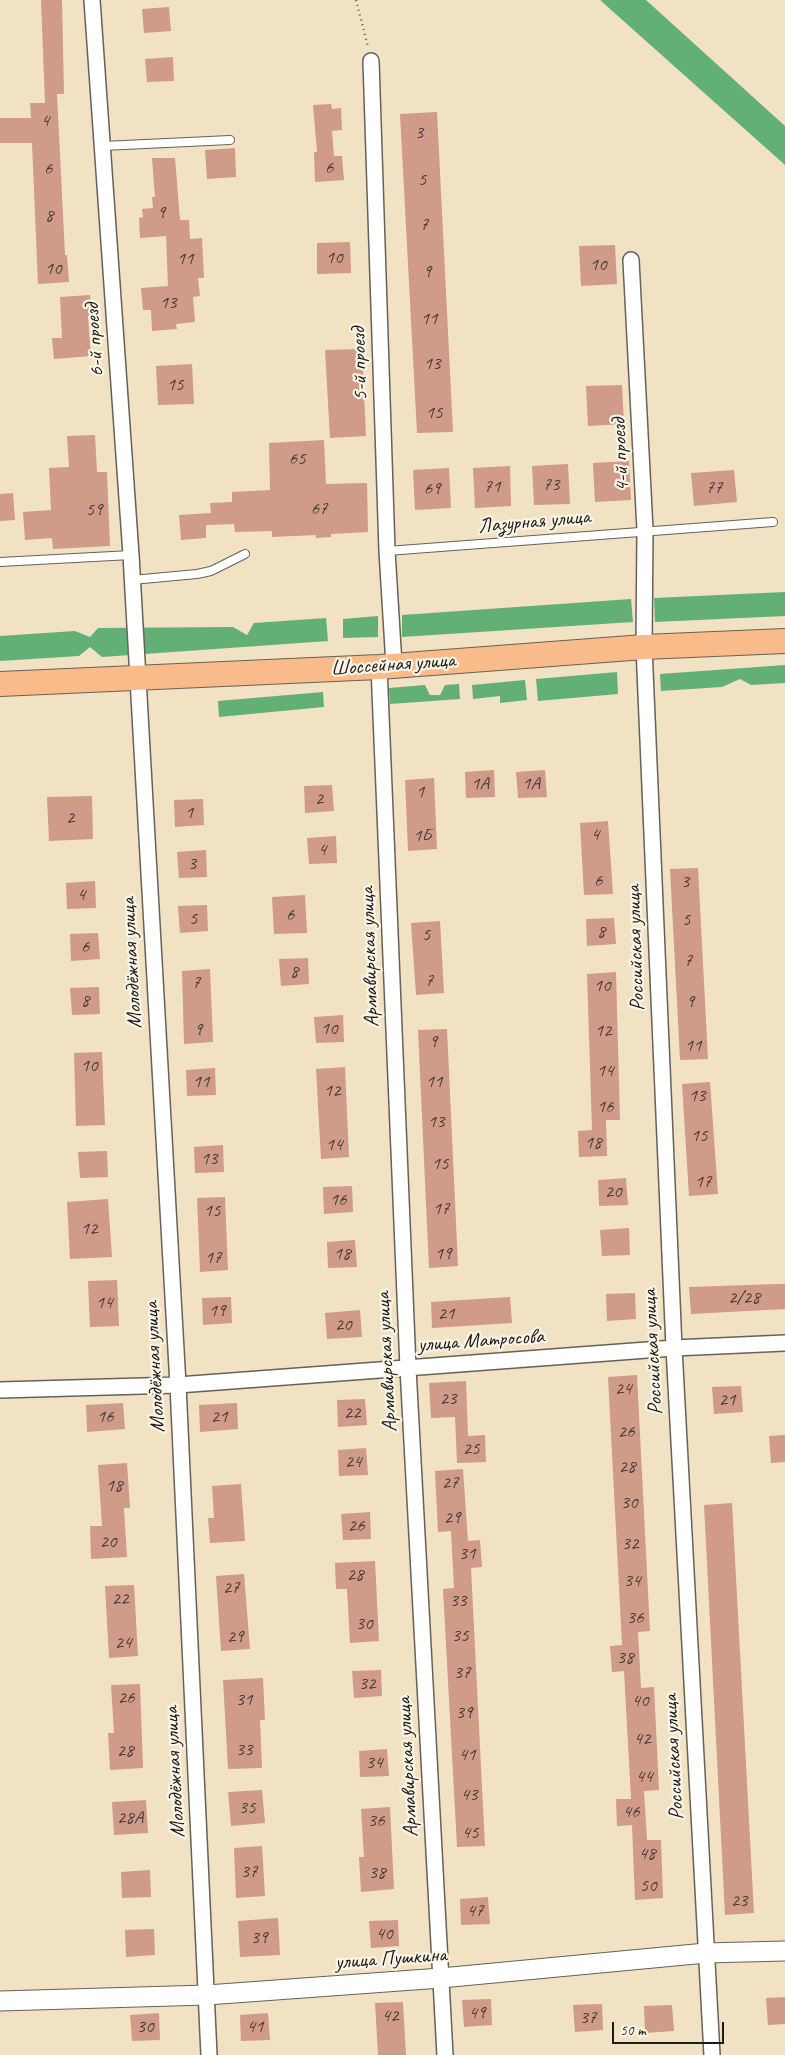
<!DOCTYPE html>
<html>
<head>
<meta charset="utf-8">
<style>
	body { margin:0 }
	#map { position:relative; width:785px; height:2055px; overflow:hidden; background:#f1e2c4; font-family:Caveat,sans-serif }
	canvas { display:block }
	.scale { position:absolute; left:612px; top:2022px; width:112px; height:22px; box-sizing:border-box; border:2px solid #1c1c1c; border-top:0; padding-left:6px; font-size:15px; line-height:18px; white-space:nowrap; color:#1c1c1c; -webkit-text-stroke:4px #fcf5e5; paint-order:stroke }
</style>
</head>
<body>
<div id="map">
<canvas width="785" height="2055"></canvas>
<div class="scale">50 m</div>
</div>
<script>
const ctx = document.querySelector('canvas').getContext('2d');
ctx.lineJoin = 'round';
function fill(path, color) { ctx.fillStyle = color; ctx.fill(path, 'evenodd'); }
const toPath = rows => new Path2D(rows.map(r => 'M' + r).join(''));
function trace(path, color, width, dash) { ctx.strokeStyle = color; ctx.lineWidth = width; ctx.lineCap = dash ? 'butt' : 'round'; ctx.setLineDash(dash || []); ctx.stroke(path); }
function drawText(font, color, halo, rows, align = 'center') {
  ctx.font = font + ' Caveat,sans-serif'; ctx.lineWidth = 4.5; ctx.setLineDash([]); ctx.textBaseline = 'middle'; ctx.strokeStyle = halo; ctx.fillStyle = color; for (const [text, x, y, turn = 0] of rows) {
    ctx.save(); ctx.translate(x, y); ctx.rotate((+turn || 0) * Math.PI / 180); ctx.textAlign = isNaN(turn) ? turn : align; if (halo) ctx.strokeText(text, 0, 0); ctx.fillText(text, 0, 0); ctx.restore();
  }
}
const forest = toPath([
	[600,0,646,0,785,126,785,165],
	[785,592,785,616,655,622,654,598],
	[631,599,633,622,402,637,402,615],
	[378,616,378,637,343,638,343,619],
	[326,618,328,641,102,657,90,647,79,656,0,661,0,636,75,631,90,637,98,628,233,627,247,635,254,623],
	[785,665,785,683,751,685,740,679,722,687,661,691,660,674],
	[617,672,618,694,538,701,536,679],
	[525,680,527,700,500,703,500,696,473,699,472,685],
	[459,684,460,699,390,704,389,688,425,685,430,695,440,695,445,685],
	[323,692,324,707,219,717,218,701]
]);
const building = toPath([
	[41,0,62,0,64,94,57,94,65,255,67,255,69,282,38,284,32,143,0,143,0,118,31,118,30,103,45,103],
	[169,7,171,31,144,33,142,9],
	[173,57,174,81,147,82,145,59],
	[331,104,332,109,341,108,342,130,332,131,334,156,342,156,344,180,315,182,314,152,317,152,313,105],
	[437,112,453,432,417,433,400,114],
	[235,148,236,177,207,179,205,150],
	[152,158,175,158,180,220,189,220,190,239,202,238,204,278,198,278,200,296,193,297,195,322,176,324,177,329,152,331,151,310,143,310,141,288,168,286,166,236,140,238,139,218,143,217,142,209,153,208,152,197,155,197],
	[350,242,351,273,317,274,317,243],
	[615,245,617,284,581,286,579,246],
	[90,295,92,316,88,316,91,356,54,359,52,338,62,338,60,297],
	[362,349,366,436,330,438,325,350],
	[192,364,194,404,158,405,156,366],
	[622,385,624,424,588,426,586,386],
	[95,435,97,472,107,472,110,546,53,549,52,538,25,540,23,512,51,510,49,468,69,467,67,436],
	[324,440,326,484,367,483,368,532,331,534,331,537,316,538,316,535,272,537,272,531,235,532,234,524,206,525,206,538,181,540,179,515,211,513,210,503,232,502,232,492,270,490,269,443],
	[629,461,631,500,595,502,593,463],
	[568,464,570,504,534,505,532,466],
	[510,466,511,506,475,508,473,468],
	[449,468,451,508,415,510,413,470],
	[734,470,737,502,694,506,691,473],
	[13,493,15,520,0,521,0,494],
	[494,770,495,797,466,798,465,772],
	[545,770,547,797,518,798,516,772],
	[434,778,437,849,408,851,405,780],
	[332,785,334,811,305,813,304,786],
	[92,796,93,839,49,841,47,797],
	[203,799,204,825,175,827,174,800],
	[608,821,613,894,584,895,580,823],
	[336,836,337,863,309,864,307,838],
	[206,850,207,877,179,878,177,852],
	[698,868,708,1059,680,1060,670,869],
	[95,881,96,908,67,909,66,883],
	[305,895,307,933,274,934,272,897],
	[207,905,208,931,180,933,178,906],
	[614,918,616,944,587,946,586,919],
	[440,921,444,993,416,995,411,923],
	[98,933,100,959,71,961,70,934],
	[308,958,309,984,281,986,279,959],
	[210,969,213,1042,184,1044,182,971],
	[616,972,620,1120,606,1120,607,1156,579,1157,578,1131,592,1130,587,974],
	[99,987,100,1014,72,1015,70,988],
	[343,1015,344,1042,316,1043,314,1017],
	[447,1029,458,1266,429,1268,418,1030],
	[102,1052,105,1125,76,1126,74,1053],
	[345,1067,349,1157,321,1159,316,1069],
	[215,1068,216,1095,187,1096,186,1070],
	[710,1082,718,1194,689,1196,682,1084],
	[223,1145,224,1172,195,1173,194,1147],
	[107,1151,108,1177,80,1178,78,1152],
	[626,1178,628,1205,599,1206,598,1180],
	[352,1186,353,1212,324,1214,323,1187],
	[225,1197,228,1270,200,1272,197,1198],
	[108,1199,112,1257,70,1259,67,1202],
	[629,1228,630,1255,602,1256,600,1230],
	[355,1240,357,1267,328,1268,327,1242],
	[117,1280,119,1326,90,1327,88,1281],
	[778,1284,785,1284,785,1309,691,1314,689,1287],
	[635,1293,636,1319,607,1321,606,1294],
	[231,1297,232,1323,203,1325,202,1298],
	[510,1297,512,1323,432,1328,431,1302],
	[360,1310,362,1337,327,1339,325,1313],
	[637,1375,650,1631,638,1632,641,1688,654,1687,659,1790,644,1791,647,1840,661,1840,663,1898,635,1900,632,1825,617,1826,616,1799,631,1799,624,1671,612,1672,610,1646,622,1645,608,1377],
	[466,1381,468,1436,485,1435,486,1462,457,1463,455,1417,431,1418,429,1383],
	[741,1386,743,1412,714,1414,712,1387],
	[365,1399,367,1425,338,1427,337,1400],
	[123,1403,125,1429,87,1432,86,1405],
	[237,1403,238,1429,200,1432,199,1405],
	[785,1435,785,1462,771,1463,769,1436],
	[366,1448,368,1475,339,1476,338,1450],
	[127,1463,130,1508,124,1508,127,1557,91,1559,90,1526,102,1526,98,1465],
	[463,1469,468,1541,480,1540,482,1567,471,1568,485,1846,457,1847,443,1589,454,1588,451,1531,438,1532,435,1471],
	[241,1484,245,1541,210,1543,208,1518,214,1518,212,1486],
	[732,1503,754,1913,725,1915,704,1505],
	[370,1512,371,1539,343,1540,341,1514],
	[375,1561,379,1641,350,1643,347,1589,336,1589,335,1563],
	[244,1574,250,1649,221,1651,216,1576],
	[134,1585,138,1656,109,1658,105,1586],
	[381,1670,382,1696,354,1698,352,1671],
	[263,1678,265,1720,260,1720,262,1768,228,1769,223,1680],
	[140,1684,143,1768,110,1770,108,1733,114,1733,111,1685],
	[387,1749,389,1776,360,1777,359,1751],
	[262,1790,265,1823,231,1826,228,1792],
	[146,1800,148,1833,114,1835,112,1802],
	[390,1807,394,1889,361,1892,359,1857,364,1857,361,1809],
	[262,1846,265,1896,236,1898,234,1848],
	[150,1870,151,1897,122,1898,121,1872],
	[488,1897,490,1924,461,1925,460,1899],
	[278,1918,280,1955,240,1957,238,1921],
	[398,1920,399,1946,371,1948,369,1921],
	[154,1929,155,1955,126,1957,125,1930],
	[785,1997,785,2024,768,2025,766,1998],
	[491,1999,492,2025,464,2027,462,2000],
	[403,2002,406,2055,378,2055,375,2003],
	[602,2004,603,2030,575,2032,573,2005],
	[672,2005,674,2031,645,2033,644,2006],
	[159,2013,160,2040,132,2041,130,2015],
	[268,2013,270,2040,241,2041,240,2015]
]);
const path = toPath([
	[356,0,368,47]
]);
const service = toPath([
	[103,146,230,140],
	[387,551,773,522],
	[0,562,131,555],
	[132,580,197,574,211,571,245,554]
]);
const minor = toPath([
	[92,0,131,555,178,1385,209,2055],
	[371,61,387,551,394,665],
	[631,260,645,530,644,647,674,1348,712,2055],
	[379,667,408,1368,445,2055],
	[0,1390,178,1385,674,1348,785,1343]
]);
const tertiary = toPath([
	[0,2001,207,1995,441,1978,706,1953,785,1951]
]);
const primary = toPath([
	[0,684,379,667,644,647,785,641]
]);
const numberNames = [
	["4",45,121],
	["3",419,133],
	["6",329,168],
	["6",48,169],
	["5",422,180],
	["9",161,213],
	["8",49,216],
	["7",424,225],
	["10",334,258],
	["11",185,259],
	["10",598,265],
	["10",53,269],
	["9",427,272],
	["13",168,303],
	["11",429,319],
	["13",432,364],
	["15",175,385],
	["15",434,413],
	["65",297,459],
	["73",551,485],
	["71",492,487],
	["77",714,488],
	["69",432,489],
	["67",319,509],
	["59",94,510],
	["1А",480,784],
	["1А",531,784],
	["1",420,792],
	["2",319,799],
	["1",189,813],
	["2",70,818],
	["4",595,835],
	["1Б",422,836],
	["4",322,850],
	["3",192,864],
	["6",598,881],
	["3",685,882],
	["4",81,895],
	["6",290,915],
	["5",193,919],
	["5",686,920],
	["8",601,932],
	["5",426,935],
	["6",85,947],
	["7",688,961],
	["8",294,972],
	["7",429,981],
	["7",196,983],
	["10",602,986],
	["8",85,1001],
	["9",690,1002],
	["10",329,1029],
	["9",198,1030],
	["12",603,1031],
	["9",433,1042],
	["11",693,1046],
	["10",89,1066],
	["14",605,1071],
	["11",201,1082],
	["11",434,1082],
	["12",332,1091],
	["13",697,1096],
	["16",605,1107],
	["13",436,1122],
	["15",699,1136],
	["18",593,1143],
	["14",334,1145],
	["13",209,1159],
	["15",440,1164],
	["17",703,1182],
	["20",613,1192],
	["16",338,1200],
	["17",441,1209],
	["15",212,1211],
	["12",89,1229],
	["18",342,1254],
	["19",443,1254],
	["17",213,1258],
	["2/28",744,1298],
	["14",104,1303],
	["19",217,1311],
	["21",446,1314],
	["20",343,1325],
	["24",623,1389],
	["23",448,1399],
	["21",727,1400],
	["22",352,1413],
	["16",105,1417],
	["21",219,1417],
	["26",626,1432],
	["25",471,1449],
	["24",353,1462],
	["28",627,1467],
	["27",450,1483],
	["18",114,1486],
	["30",629,1503],
	["29",452,1518],
	["26",356,1526],
	["20",108,1542],
	["32",630,1544],
	["31",467,1554],
	["28",355,1575],
	["34",632,1581],
	["27",231,1588],
	["22",120,1599],
	["33",458,1601],
	["36",635,1618],
	["30",364,1624],
	["35",460,1636],
	["29",235,1637],
	["24",123,1643],
	["38",625,1658],
	["37",462,1673],
	["32",367,1684],
	["26",126,1698],
	["31",244,1700],
	["40",640,1701],
	["39",464,1713],
	["42",642,1739],
	["33",244,1750],
	["28",125,1751],
	["41",467,1755],
	["34",374,1763],
	["44",644,1777],
	["43",469,1795],
	["35",247,1808],
	["46",631,1812],
	["28А",130,1818],
	["36",376,1821],
	["45",470,1833],
	["48",647,1854],
	["37",249,1872],
	["38",377,1873],
	["50",648,1886],
	["23",739,1901],
	["47",475,1911],
	["40",384,1934],
	["39",259,1938],
	["49",477,2013],
	["42",390,2016],
	["37",588,2018],
	["30",145,2027],
	["41",255,2027]
];
const streetNames = [
	["6-й проезд",95,340,-94],
	["5-й проезд",360,364,-92],
	["4-й проезд",621,455,-93],
	["Лазурная улица",534,522,-5],
	["Шоссейная улица",393,665,-4],
	["Российская улица",636,948,-92],
	["Армавирская улица",370,957,-92],
	["Молодёжная улица",132,963,-93],
	["улица Матросова",481,1341,-4],
	["Российская улица",653,1352,-93],
	["Армавирская улица",387,1362,-93],
	["Молодёжная улица",155,1367,-93],
	["Российская улица",674,1757,-93],
	["Армавирская улица",408,1767,-93],
	["Молодёжная улица",175,1772,-93],
	["улица Пушкина",391,1959,-4]
];
fill(forest, '#63af78');
fill(building, '#d09b89');
trace(service, '#676157', 10);
trace(minor, '#676157', 18);
trace(tertiary, '#676157', 21);
trace(primary, '#676157', 26);
trace(path, '#676157', 2.5, [1, 4]);
trace(service, '#fff', 8);
trace(minor, '#fff', 15);
trace(tertiary, '#fff', 19);
trace(primary, '#fabb8b', 24);
drawText('19px', '#493c37', null, numberNames);
drawText('21px', '#1c1c1c', '#fcf5e5', streetNames);
</script>
</body>
</html>
